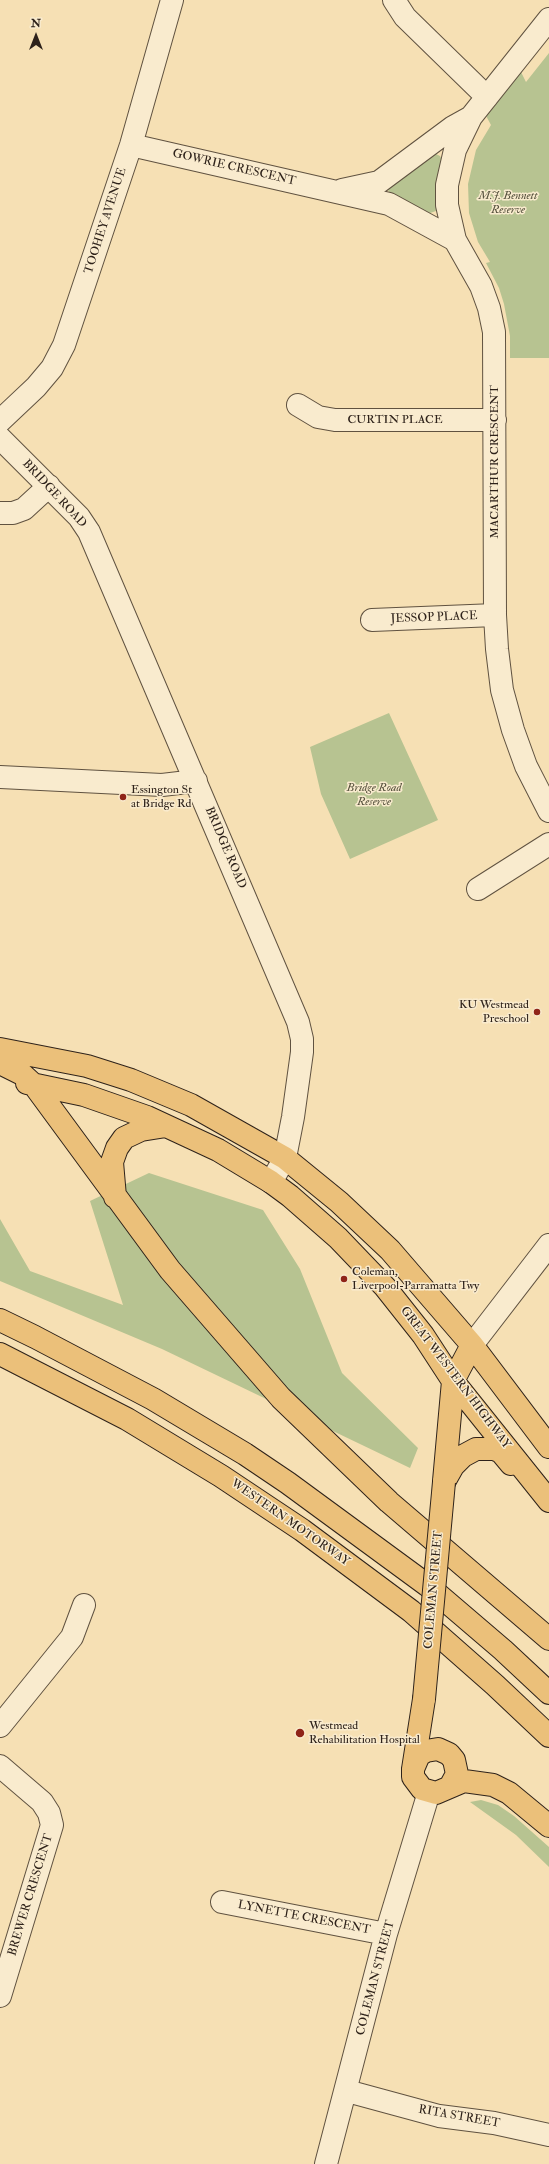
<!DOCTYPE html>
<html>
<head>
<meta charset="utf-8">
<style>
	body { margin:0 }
	#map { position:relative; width:549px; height:2164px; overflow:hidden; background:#f6e0b4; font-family:"IM FELL Double Pica",serif }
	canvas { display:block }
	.north { position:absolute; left:16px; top:16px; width:40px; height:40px; -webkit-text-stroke:3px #f9ebce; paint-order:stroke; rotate:0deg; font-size:11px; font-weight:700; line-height:16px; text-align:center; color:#2e221a }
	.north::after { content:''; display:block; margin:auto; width:14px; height:18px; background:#2e221a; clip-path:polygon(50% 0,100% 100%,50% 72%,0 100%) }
</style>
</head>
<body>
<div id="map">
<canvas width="549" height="2164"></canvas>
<div class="north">N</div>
</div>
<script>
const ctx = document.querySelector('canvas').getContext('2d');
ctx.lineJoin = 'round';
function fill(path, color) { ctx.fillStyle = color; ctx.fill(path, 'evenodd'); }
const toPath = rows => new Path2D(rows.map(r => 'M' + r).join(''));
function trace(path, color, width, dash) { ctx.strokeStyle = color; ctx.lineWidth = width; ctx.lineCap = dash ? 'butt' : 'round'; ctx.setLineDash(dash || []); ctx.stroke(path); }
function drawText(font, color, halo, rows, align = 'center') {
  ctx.font = font + ' "IM FELL Double Pica",serif'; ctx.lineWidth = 3; ctx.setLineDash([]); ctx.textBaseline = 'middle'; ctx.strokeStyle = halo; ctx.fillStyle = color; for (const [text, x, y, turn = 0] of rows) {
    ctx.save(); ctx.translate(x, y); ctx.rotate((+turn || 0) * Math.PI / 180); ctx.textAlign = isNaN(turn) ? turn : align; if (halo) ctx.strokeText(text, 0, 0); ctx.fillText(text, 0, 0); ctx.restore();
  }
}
const green = toPath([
	[549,53,549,358,510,358,510,336,504,304,499,288,486,263,490,262,478,242,469,213,468,184,476,150,491,125,485,114,520,70,526,82],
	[434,153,440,156,442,160,436,211,430,213,392,197,388,190,390,186],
	[389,713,438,820,350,859,321,794,310,747],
	[149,1173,263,1210,300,1269,342,1373,418,1448,410,1468,162,1349,0,1281,0,1219,30,1271,123,1305,90,1201],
	[481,1800,498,1805,514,1816,549,1847,549,1867,516,1835,470,1802]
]);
const minor = toPath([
	[394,0,405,17,487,97],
	[471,117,455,150,447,185,447,205,455,240,481,286,489,308,494,332,495,615,497,649,502,690,513,730,526,766,549,811],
	[131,145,389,204,455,240],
	[342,190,379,182,453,127,471,117,549,19],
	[298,405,318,417,335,420,495,420],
	[0,421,36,387,52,368,64,345,131,145,172,0],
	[0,438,79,517,89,532,298,1022,302,1039,302,1052,293,1117,285,1158,271,1182],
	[0,513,13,513,24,509,49,486],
	[372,620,495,615],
	[0,777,162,785,196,781],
	[478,889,549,844],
	[472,1345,549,1245],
	[0,1726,72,1637,84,1605],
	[0,1766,42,1802,49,1813,52,1825,0,1996],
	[222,1902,386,1934],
	[347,2091,439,2116,494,2123,549,2135],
	[326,2164,386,1934,429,1792]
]);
const highway = toPath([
	[0,1049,87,1066,131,1080,191,1105,285,1158,339,1202,390,1250,472,1345,549,1447],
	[0,1063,22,1074,34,1085,170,1270,281,1398,389,1502,549,1639],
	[27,1083,84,1095,147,1117,218,1150,271,1182,290,1196,338,1238,385,1287,423,1335,453,1381,549,1501],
	[115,1197,112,1162,117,1148,124,1138,141,1130,166,1126],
	[0,1320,35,1337,153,1399,245,1454,288,1483,427,1585,503,1650,549,1693],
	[0,1354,127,1419,221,1476,302,1530,411,1611,495,1685,549,1736],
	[444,1481,453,1381,472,1345],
	[444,1482,453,1466,463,1456,476,1449,494,1449,501,1452,511,1464],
	[413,1769,419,1755,426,1751,438,1749,449,1754,454,1760,457,1774,450,1787,436,1793,422,1789,413,1777,413,1769,424,1699],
	[450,1787,464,1781,493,1785,509,1793,549,1826]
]);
const highwayBridge = toPath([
	[424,1699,444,1482]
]);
const markers = [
	[123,797,4,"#8f2418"],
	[537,1012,4,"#8f2418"],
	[344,1279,4,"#8f2418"],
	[300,1733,5,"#8f2418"]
];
const streetNames = [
	["GOWRIE CRESCENT",234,168,13],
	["TOOHEY AVENUE",106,221,-72],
	["CURTIN PLACE",395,420],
	["MACARTHUR CRESCENT",495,462,-90],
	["BRIDGE ROAD",54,494,47],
	["JESSOP PLACE",434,618,-2],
	["BRIDGE ROAD",225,848,67],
	["GREAT WESTERN HIGHWAY",455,1378,53],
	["WESTERN MOTORWAY",290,1523,35],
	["COLEMAN STREET",434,1590,-85],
	["BREWER CRESCENT",31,1895,-73],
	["LYNETTE CRESCENT",304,1918,11],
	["COLEMAN STREET",376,1978,-75],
	["RITA STREET",459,2117,10]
];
const parkNames = [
	["M.J. Bennett",508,196],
	["Reserve",508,210],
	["Bridge Road",374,788],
	["Reserve",374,802]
];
const poiNames = [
	["Essington St",131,790],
	["at Bridge Rd",131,804],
	["KU Westmead",529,1005,"right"],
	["Preschool",529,1019,"right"],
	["Coleman,",352,1272],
	["Liverpool-Parramatta Twy",352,1286],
	["Westmead",309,1726],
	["Rehabilitation Hospital",309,1740]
];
fill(green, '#b7c391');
trace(minor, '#605240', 24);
trace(highway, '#2e221a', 24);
trace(minor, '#f9ebce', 22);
trace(highway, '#ebc07a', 22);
trace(highwayBridge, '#2e221a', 24, []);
trace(highwayBridge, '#ebc07a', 22);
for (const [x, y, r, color] of markers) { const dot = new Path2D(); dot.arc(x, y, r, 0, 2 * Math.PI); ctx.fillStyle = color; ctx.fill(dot); trace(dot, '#f9ebce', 1.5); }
drawText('12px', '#2e221a', '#f9ebce', streetNames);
drawText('italic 12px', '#57523e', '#f9ebce', parkNames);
drawText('12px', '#2e221a', '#f9ebce', poiNames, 'left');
</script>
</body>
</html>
